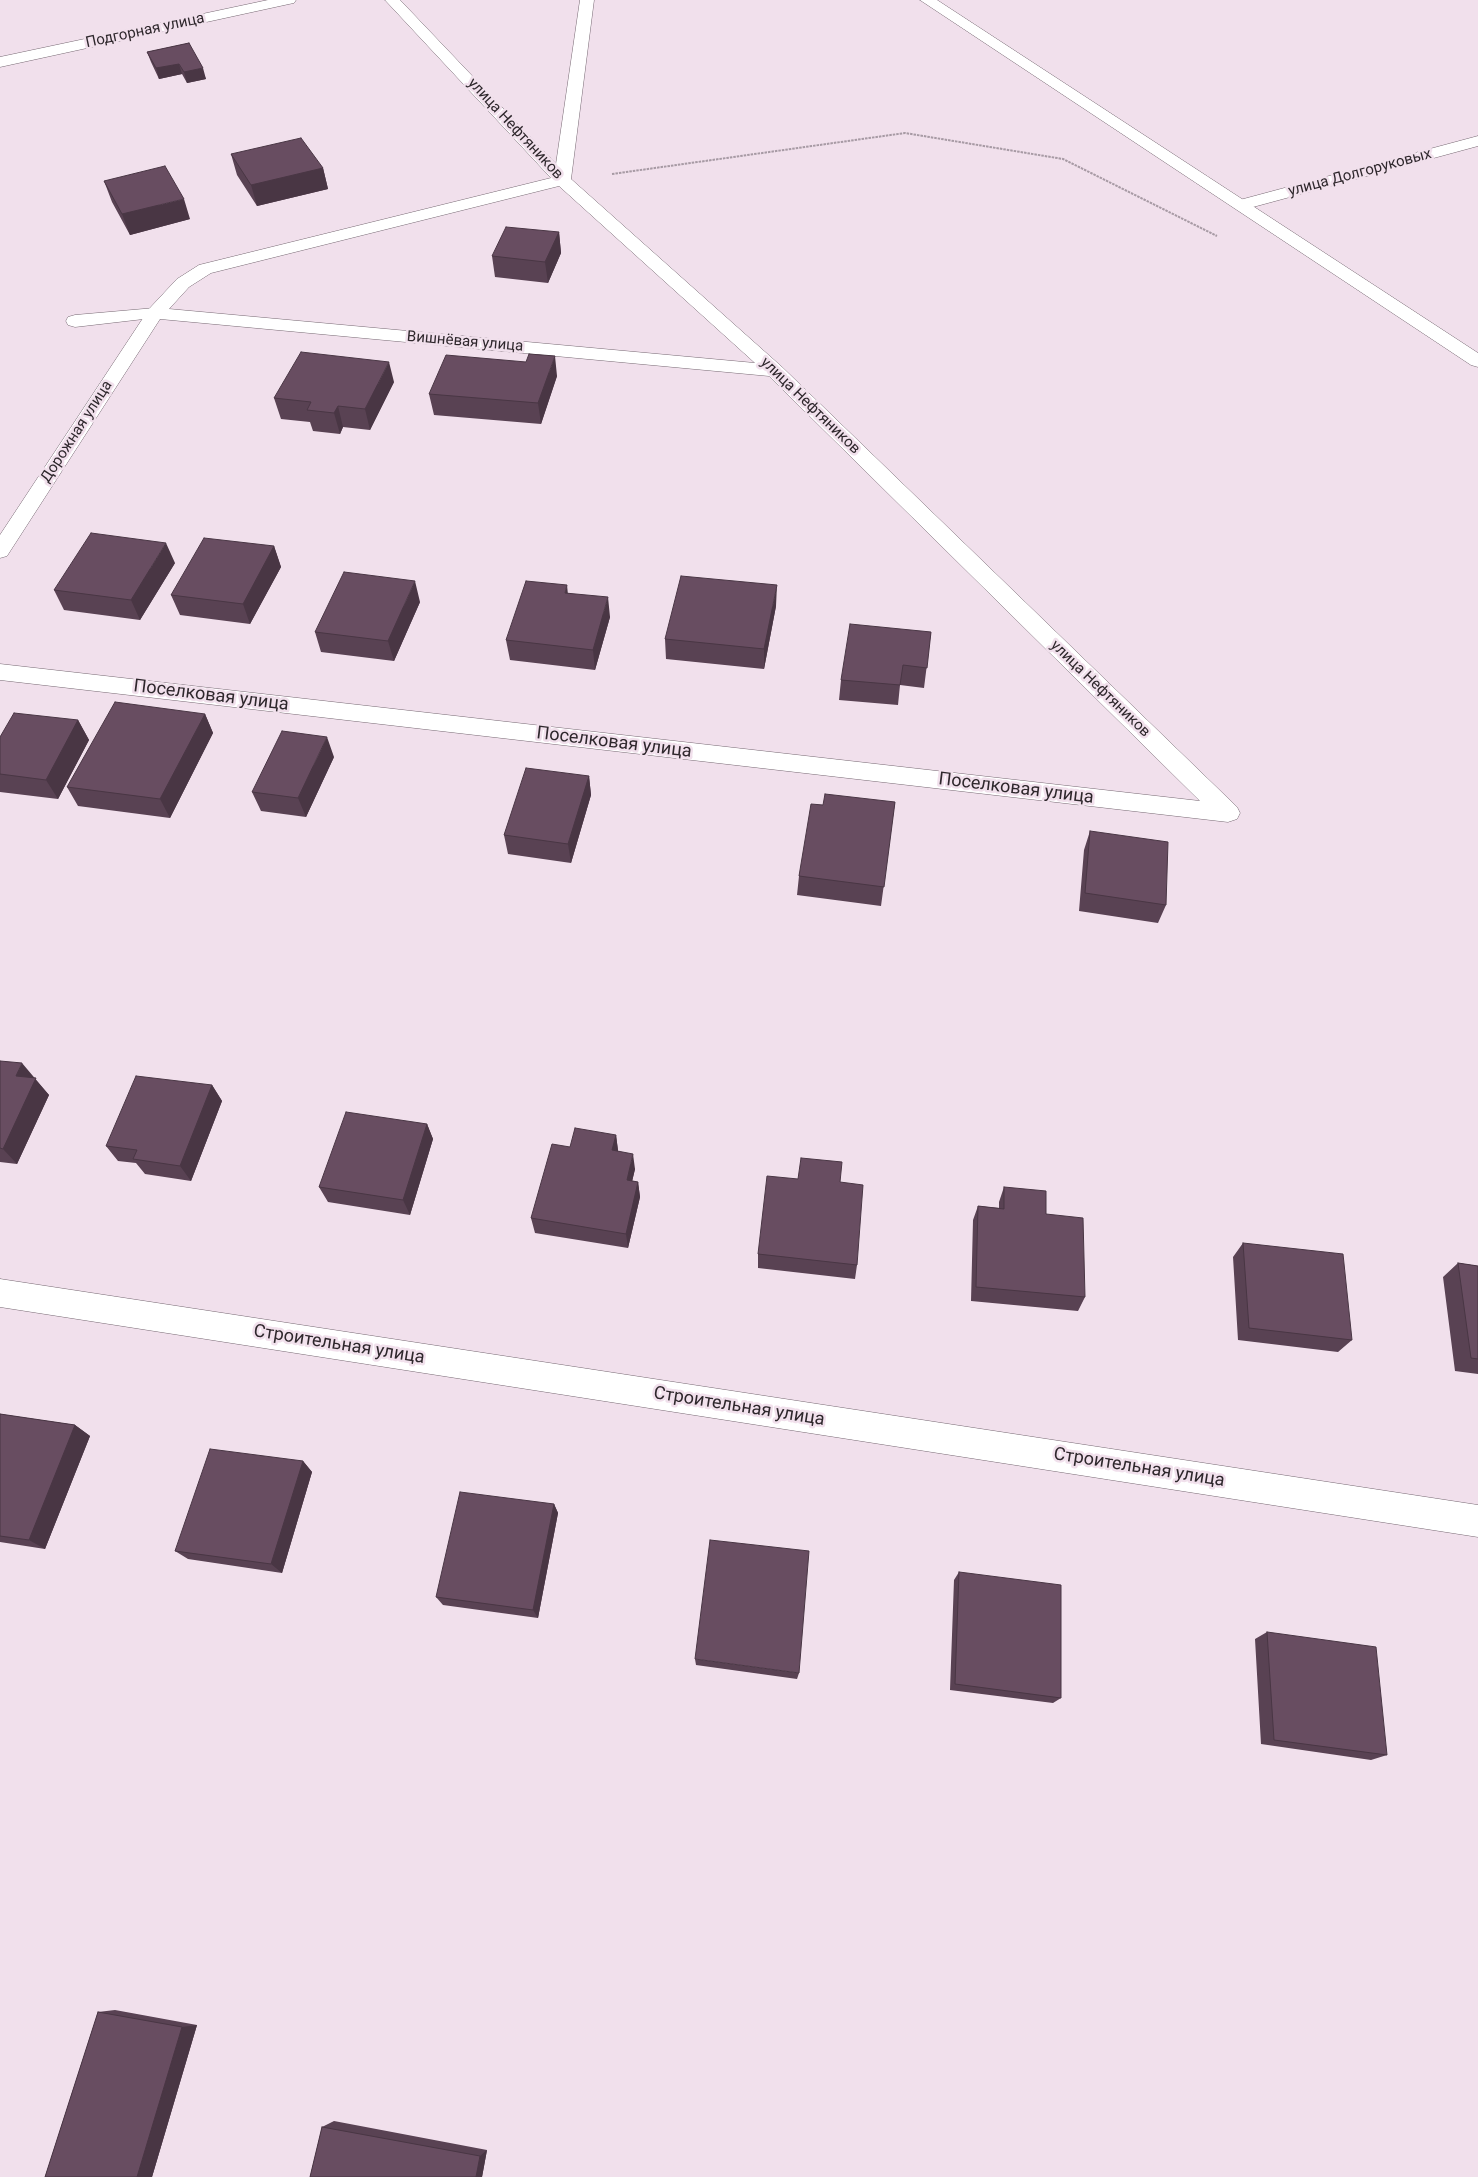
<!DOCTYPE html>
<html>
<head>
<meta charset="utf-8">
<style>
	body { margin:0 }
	canvas { display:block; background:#f1e0ec }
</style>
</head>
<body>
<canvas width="1478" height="2177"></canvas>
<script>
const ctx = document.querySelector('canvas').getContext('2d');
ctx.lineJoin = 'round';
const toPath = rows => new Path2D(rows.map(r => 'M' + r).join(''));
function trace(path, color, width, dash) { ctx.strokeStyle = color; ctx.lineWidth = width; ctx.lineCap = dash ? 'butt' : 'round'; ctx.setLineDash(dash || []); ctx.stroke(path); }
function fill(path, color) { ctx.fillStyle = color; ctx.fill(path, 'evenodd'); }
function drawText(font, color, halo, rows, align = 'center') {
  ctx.font = font + ' Roboto,sans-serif'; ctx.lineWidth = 5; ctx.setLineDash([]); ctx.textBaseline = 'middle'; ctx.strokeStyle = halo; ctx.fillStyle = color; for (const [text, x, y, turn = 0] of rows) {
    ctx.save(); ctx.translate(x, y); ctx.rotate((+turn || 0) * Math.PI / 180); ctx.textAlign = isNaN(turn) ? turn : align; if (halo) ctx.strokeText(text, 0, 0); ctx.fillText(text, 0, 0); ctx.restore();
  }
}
const path = toPath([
	[612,174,905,133,1063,159,1217,236]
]);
const lane = toPath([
	[155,308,161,309,164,313,161,317,75,327,68,325,66,321,68,317,75,315,155,308]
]);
const street = toPath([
	[268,0,296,0,294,3,289,4,0,67,0,57,268,0],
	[385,0,400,0,556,164,580,0,594,0,571,179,782,367,1237,807,1240,813,1237,819,1228,822,0,680,0,664,1200,801,769,376,160,319,7,556,0,558,0,535,149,309,177,279,199,265,551,178,385,0],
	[559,186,755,363,169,309,189,287,211,273,559,186],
	[1478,136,1478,146,1242,210,1236,209,1233,205,1236,201,1478,136],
	[0,1279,1478,1505,1478,1537,0,1307,0,1279]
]);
const secondary = toPath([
	[920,0,937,0,1478,353,1478,367,1471,365,920,0]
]);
const wall = toPath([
	[189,43,206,79,187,83,182,74,159,79,151,62,147,52],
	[231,154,323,168,328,189,257,206,237,175],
	[104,181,190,219,130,235,112,202],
	[559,232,561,253,548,283,495,277,492,256],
	[526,362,557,376,541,424,434,415,429,394],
	[394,382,370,430,343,427,340,434,313,431,310,422,281,419,274,398],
	[274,546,281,567,250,624,180,615,171,595],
	[175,563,140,620,64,610,54,590],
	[568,593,610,617,595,670,510,660,506,640],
	[420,602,394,661,321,652,315,632],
	[776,606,764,669,666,659,665,639],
	[931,632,924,688,900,685,898,705,839,700,841,680],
	[205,714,213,733,170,818,78,806,67,787],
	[78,720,89,740,58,799,0,792,0,737],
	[334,757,306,817,261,811,252,792],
	[589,776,591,795,571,863,508,854,504,835],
	[895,802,881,906,797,895,799,876,823,805],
	[1090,831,1166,905,1158,923,1079,911,1084,850],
	[0,1061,34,1078,49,1095,17,1164,0,1162],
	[212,1085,222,1101,191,1181,145,1174,136,1163,118,1161,106,1146],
	[427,1124,433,1139,410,1215,328,1202,319,1187],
	[616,1135,618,1151,635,1169,632,1181,638,1182,640,1197,628,1248,535,1233,531,1218,570,1147],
	[798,1179,840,1182,857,1265,855,1279,758,1268,758,1254],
	[1004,1187,1046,1214,1085,1297,1078,1311,971,1301,973,1220,978,1206,999,1208,999,1202],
	[1243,1243,1352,1340,1338,1352,1238,1340,1233,1257],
	[1458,1263,1478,1266,1478,1374,1455,1371,1443,1277],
	[0,1414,75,1425,90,1436,45,1549,0,1542],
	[303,1461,312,1472,282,1573,188,1559,175,1551],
	[554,1504,558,1513,538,1618,443,1605,436,1597],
	[959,1572,1061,1698,1053,1703,950,1690,954,1580],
	[1267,1632,1387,1755,1371,1760,1261,1744,1255,1639],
	[695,1659,799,1673,797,1679,696,1665],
	[115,2010,197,2025,152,2177,45,2177,98,2012],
	[334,2121,487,2150,482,2177,310,2177,322,2127]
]);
const shadedWall = toPath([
	[179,64,182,74,159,79,156,68],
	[203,68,206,79,187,83,184,72],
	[323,168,328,189,257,206,251,185],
	[184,199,190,219,130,235,122,214],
	[559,232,561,253,548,283,545,262],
	[555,356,557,376,541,424,538,403],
	[389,362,394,382,370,430,365,409],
	[338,406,343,427,340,434,334,413],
	[166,543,175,563,140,620,131,600],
	[274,546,281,567,250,624,243,604],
	[415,581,420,602,394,661,388,641],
	[567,585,569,605,565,593],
	[777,585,776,606,764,669,764,649],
	[608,597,610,617,595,670,593,650],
	[205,714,213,733,170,818,160,799],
	[78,720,89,740,58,799,46,780],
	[327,737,334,757,306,817,298,798],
	[589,776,591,795,571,863,568,844],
	[22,1063,49,1095,17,1164,3,1149,16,1076],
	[212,1085,222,1101,191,1181,180,1166],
	[427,1124,433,1139,410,1215,403,1200],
	[616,1135,618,1150,615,1165,612,1150],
	[633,1154,635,1169,629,1195,627,1180],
	[638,1182,640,1197,628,1248,626,1234],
	[75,1425,90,1436,45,1549,29,1540],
	[303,1461,312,1472,282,1573,271,1564],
	[554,1504,558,1513,538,1618,533,1610],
	[197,2025,152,2177,137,2177,182,2027],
	[487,2150,482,2177,476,2177,480,2156]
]);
const building = toPath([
	[189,43,203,68,184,72,179,64,156,68,147,52,189,43],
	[301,138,323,168,251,185,231,154,301,138],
	[165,166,184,199,122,214,104,181,165,166],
	[506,227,559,232,545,262,492,256,506,227],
	[301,352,389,362,365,409,338,406,334,413,307,410,311,402,274,398,301,352],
	[529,354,555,356,538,403,429,394,446,355,526,362,529,354],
	[91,533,166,543,131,600,54,590,91,533],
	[204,538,274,546,243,604,171,595,204,538],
	[344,572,415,581,388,641,315,632,344,572],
	[681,576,777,585,764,649,665,639,681,576],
	[526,581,567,585,565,593,608,597,593,650,506,640,526,581],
	[850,624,931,632,927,668,903,665,900,685,841,680,850,624],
	[115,702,205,714,160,799,67,787,115,702],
	[14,713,78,720,46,780,0,774,0,737,14,713],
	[282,731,327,737,298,798,252,792,282,731],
	[526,768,589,776,568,844,504,835,526,768],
	[825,794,895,802,884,887,799,876,811,804,823,805,825,794],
	[1090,831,1168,842,1166,905,1085,893,1090,831],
	[0,1061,22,1063,16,1076,36,1078,3,1149,0,1148,0,1061],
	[136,1076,212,1085,180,1166,133,1159,137,1150,106,1146,136,1076],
	[346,1112,427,1124,403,1200,319,1187,346,1112],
	[575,1128,616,1135,612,1150,633,1154,627,1180,638,1182,626,1234,531,1218,552,1144,570,1147,575,1128],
	[801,1158,842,1162,840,1182,863,1185,857,1265,758,1254,767,1176,798,1179,801,1158],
	[1004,1187,1046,1191,1046,1214,1083,1218,1085,1297,976,1287,978,1206,1004,1209,1004,1187],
	[1243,1243,1343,1254,1352,1340,1249,1328,1243,1243],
	[1458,1263,1478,1266,1478,1359,1471,1358,1458,1263],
	[0,1414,75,1425,29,1540,0,1536,0,1414],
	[210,1449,303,1461,271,1564,175,1551,210,1449],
	[460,1492,554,1504,533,1610,436,1597,460,1492],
	[710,1540,809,1551,799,1673,695,1659,710,1540],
	[959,1572,1061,1585,1061,1698,955,1684,959,1572],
	[1267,1632,1376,1647,1387,1755,1274,1740,1267,1632],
	[98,2012,182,2027,137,2177,45,2177,98,2012],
	[322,2127,480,2156,476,2177,310,2177,322,2127]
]);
const farStreetnames = [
	["Подгорная улица",145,31,-12],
	["улица Нефтяников",515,129,47],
	["улица Долгоруковых",1360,173,-15],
	["Вишнёвая улица",465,342,5],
	["улица Нефтяников",810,406,44],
	["Дорожная улица",77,432,-57],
	["улица Нефтяников",1100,689,44]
];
const streetNames = [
	["Поселковая улица",211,696,7],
	["Поселковая улица",614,743,7],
	["Поселковая улица",1016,789,7],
	["Строительная улица",339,1345,9],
	["Строительная улица",739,1407,9],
	["Строительная улица",1139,1468,9]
];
trace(lane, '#776973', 1);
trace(street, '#776973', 1);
trace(secondary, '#776973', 1);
trace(path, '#a79aa4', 2, [2.5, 1]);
fill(lane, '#fff');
fill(street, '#fff');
fill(secondary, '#fff');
fill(wall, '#594253');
fill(shadedWall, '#493644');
fill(building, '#684d61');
trace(building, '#493644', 1);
drawText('15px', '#2e272c', '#f1e0ec', farStreetnames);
drawText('18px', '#2e272c', '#f1e0ec', streetNames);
</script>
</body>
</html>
